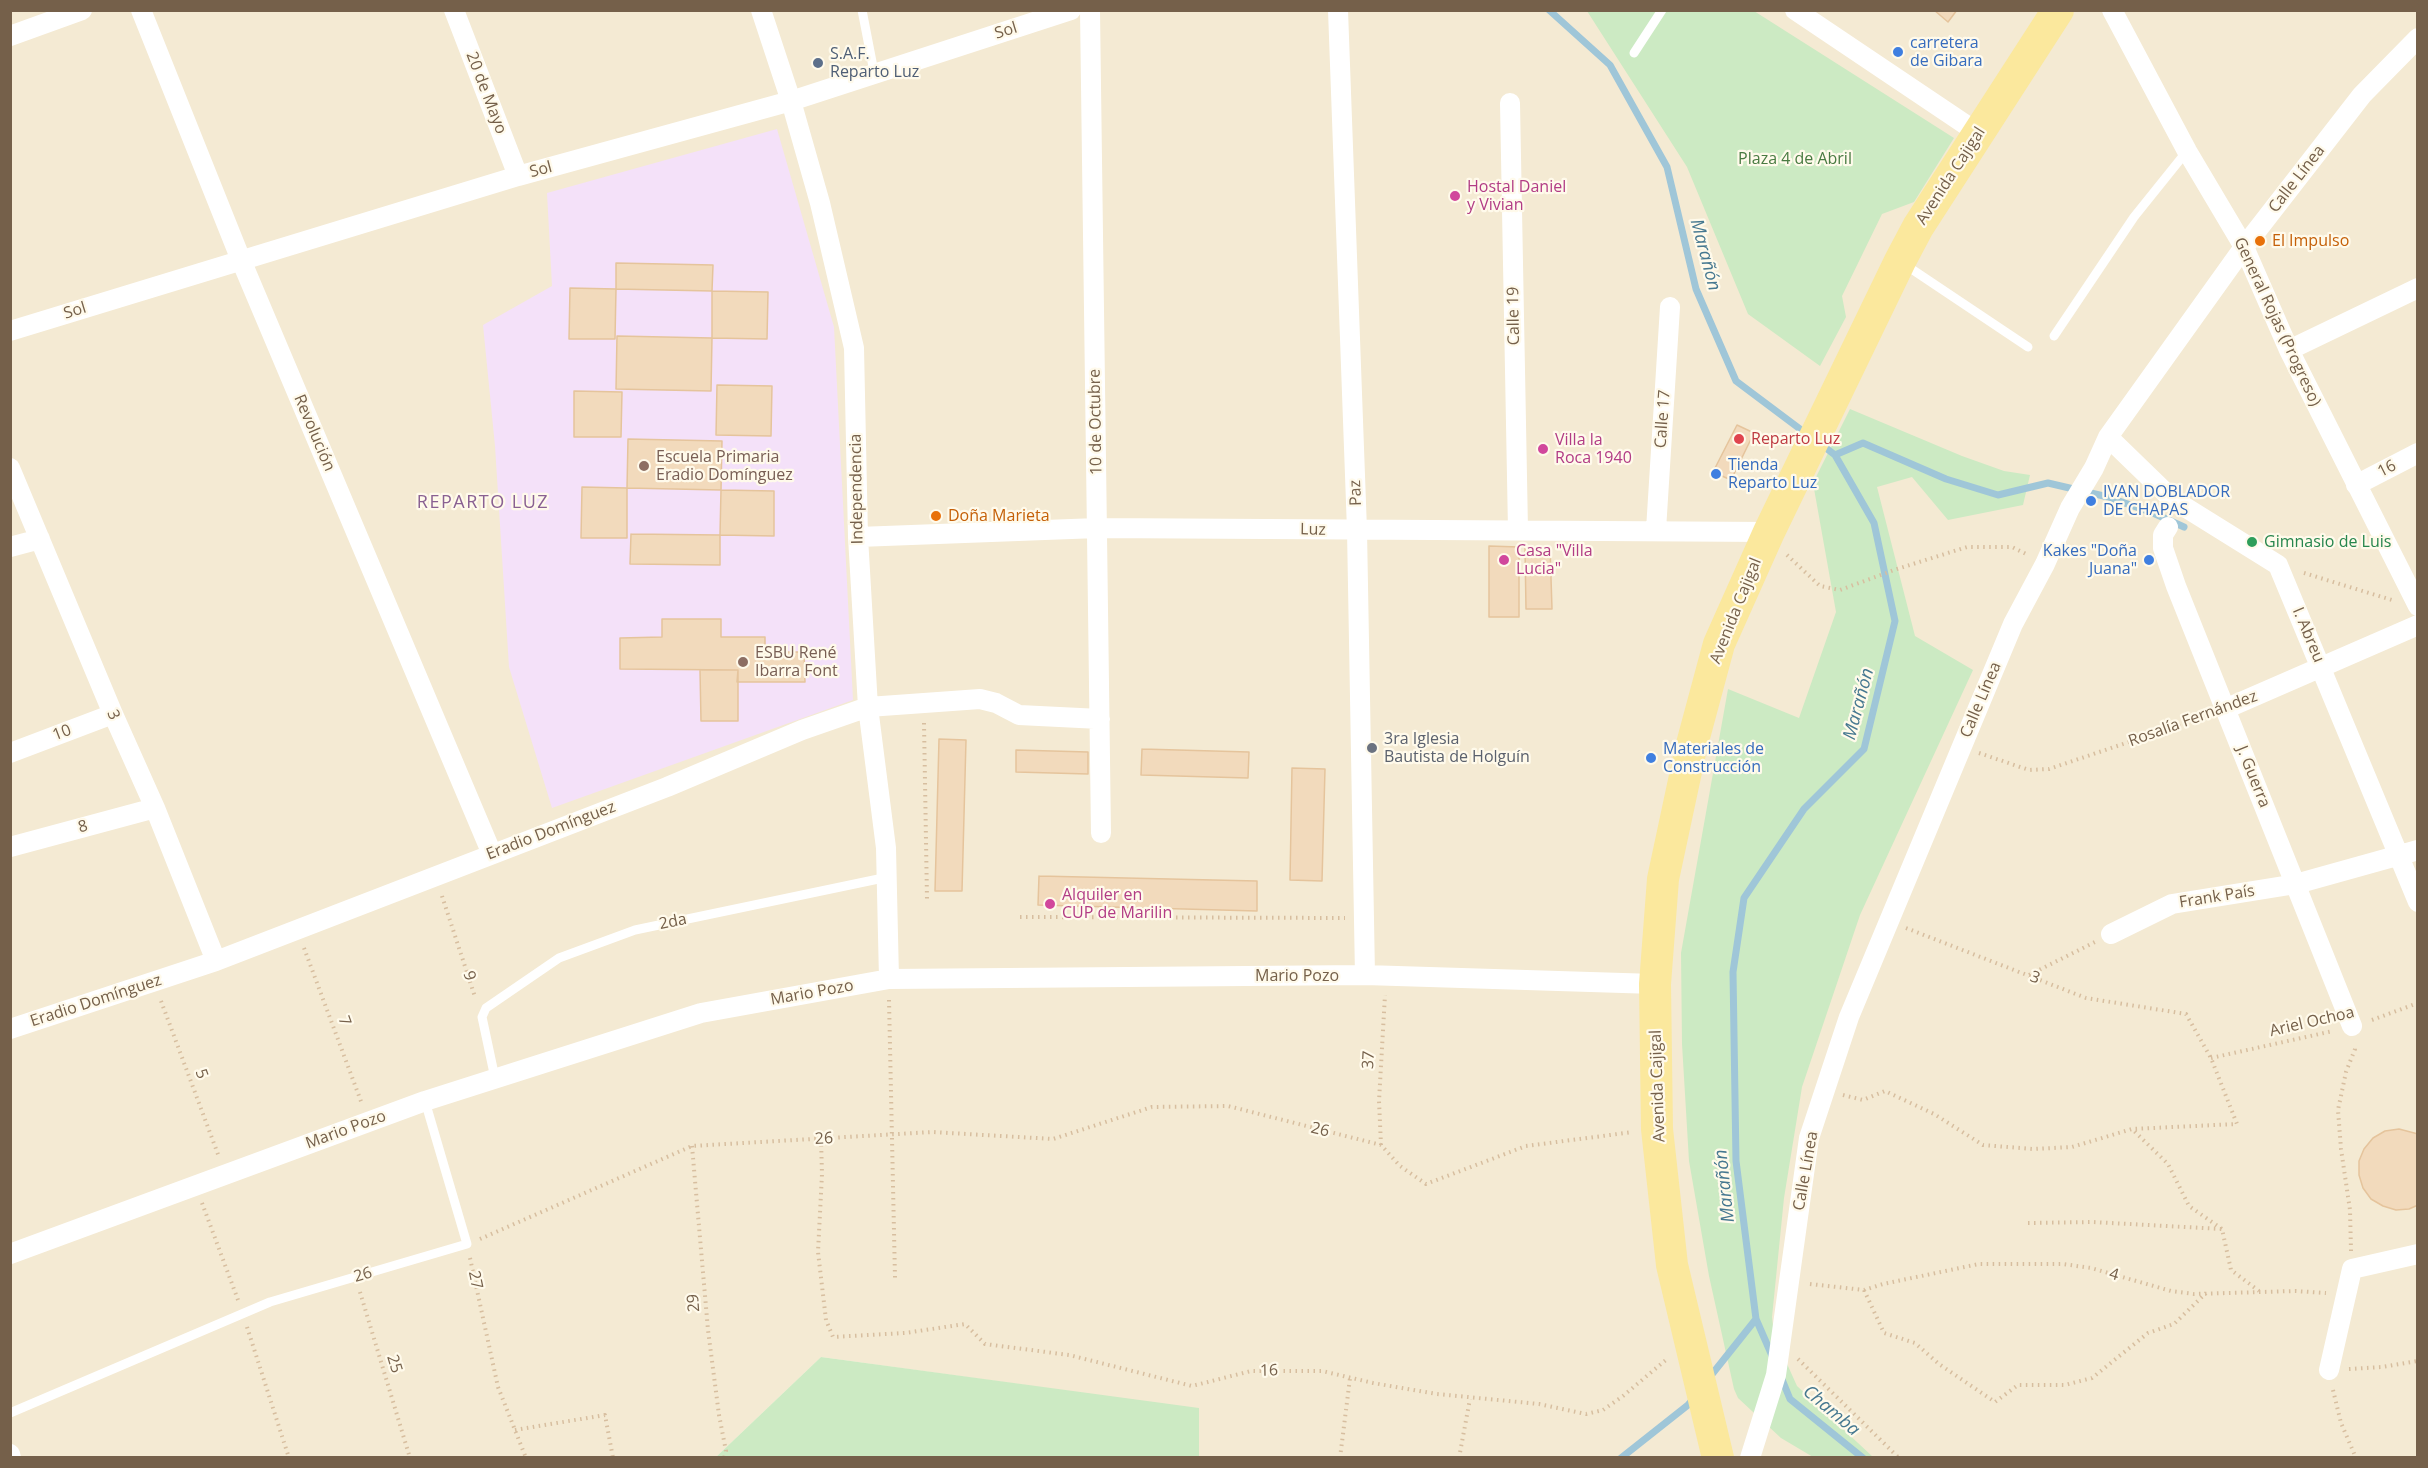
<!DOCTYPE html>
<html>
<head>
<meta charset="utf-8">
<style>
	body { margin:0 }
	#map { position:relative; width:2428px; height:1468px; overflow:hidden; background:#fcf7e4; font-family:"Open Sans",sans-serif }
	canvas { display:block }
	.frame { position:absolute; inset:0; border:12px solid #75604a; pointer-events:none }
</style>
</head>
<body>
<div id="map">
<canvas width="2428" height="1468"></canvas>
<div class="frame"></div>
</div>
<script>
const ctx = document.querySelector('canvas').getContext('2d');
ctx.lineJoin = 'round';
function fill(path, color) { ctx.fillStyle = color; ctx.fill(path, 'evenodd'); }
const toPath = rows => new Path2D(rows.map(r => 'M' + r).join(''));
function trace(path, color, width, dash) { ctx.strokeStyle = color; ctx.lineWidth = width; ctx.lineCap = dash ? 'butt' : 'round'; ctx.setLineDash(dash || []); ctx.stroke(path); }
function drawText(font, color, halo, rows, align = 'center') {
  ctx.font = font + ' "Open Sans",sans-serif'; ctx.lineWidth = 4.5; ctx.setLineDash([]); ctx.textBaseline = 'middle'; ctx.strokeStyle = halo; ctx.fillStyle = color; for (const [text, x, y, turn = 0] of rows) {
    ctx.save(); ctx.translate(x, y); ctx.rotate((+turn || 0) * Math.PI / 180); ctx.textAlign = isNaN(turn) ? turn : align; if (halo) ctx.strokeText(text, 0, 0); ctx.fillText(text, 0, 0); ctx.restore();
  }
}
const residential = toPath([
	[10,11,2417,11,2417,1457,1199,1457,1199,1409,821,1357,716,1457,11,1457]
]);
const education = toPath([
	[777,129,834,327,853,700,552,808,509,667,495,446,483,325,552,286,547,193]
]);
const green = toPath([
	[1587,11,1754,11,1954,138,1914,202,1882,214,1842,296,1846,317,1820,366,1748,314,1687,167],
	[1850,409,1962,456,2004,471,2030,475,2023,505,1948,520,1912,477,1877,487,1915,636,1973,670,1860,915,1802,1087,1784,1198,1772,1317,1774,1335,1797,1386,1873,1457,1813,1457,1781,1438,1738,1398,1734,1389,1709,1276,1689,1161,1682,1044,1681,953,1728,689,1799,718,1836,612,1813,483],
	[821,1357,1199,1408,1199,1457,716,1457]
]);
const stream = toPath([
	[1549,10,1610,65,1667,167,1696,289,1736,381,1808,435],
	[1835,455,1863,443,1946,479,1998,495,2048,483,2108,497,2153,513,2184,527],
	[1773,1358,1756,1319,1736,1161,1733,972,1744,898,1804,809,1864,749,1895,621,1874,523,1835,455,1822,445],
	[1781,1377,1790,1399,1863,1458],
	[1709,1378,1756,1319],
	[1621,1458,1688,1405,1693,1399]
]);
const building = toPath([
	[1934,10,1957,10,1948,22,1934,10],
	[616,263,713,265,712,291,616,289,616,263],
	[570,288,616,289,615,339,569,339,570,288],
	[712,291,768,292,767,339,712,338,712,291],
	[617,336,712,338,711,391,616,389,617,336],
	[717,385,772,386,771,436,716,435,717,385],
	[574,391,622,392,621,437,574,437,574,391],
	[1737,425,1754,433,1731,480,1713,472,1737,425],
	[628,439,722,441,721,490,627,488,628,439],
	[582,487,627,488,627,538,581,538,582,487],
	[721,490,774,491,774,536,720,535,721,490],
	[631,534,720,535,720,565,630,564,631,534],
	[1489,546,1519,547,1519,617,1489,617,1489,546],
	[1550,547,1552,609,1526,609,1525,548,1550,547],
	[662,619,721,619,721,637,765,637,765,652,804,652,805,682,737,682,738,670,620,669,620,638,662,637,662,619],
	[700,670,738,670,738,721,701,721,700,670],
	[939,739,966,740,962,891,935,891,939,739],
	[1142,749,1249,752,1248,778,1141,775,1142,749],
	[1016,750,1088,752,1088,774,1016,772,1016,750],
	[1292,768,1325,769,1322,881,1290,880,1292,768],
	[1039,876,1257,881,1257,911,1038,905,1039,876],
	[2399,1129,2418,1134,2418,1205,2409,1209,2396,1210,2383,1206,2371,1199,2363,1188,2359,1175,2359,1161,2364,1149,2373,1138,2385,1131,2399,1129]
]);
const path = toPath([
	[1787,555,1820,586,1840,590,1897,569,1967,547,2012,547,2028,555],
	[2304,573,2392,600],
	[924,723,927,899],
	[1979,753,2029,770,2049,769,2206,716],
	[442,896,475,997],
	[1020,917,1345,918],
	[1906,928,2086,998,2186,1014,2211,1058,2237,1124,2132,1129],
	[304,948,362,1104],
	[2029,975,2095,942],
	[889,1000,895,1278],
	[161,1001,219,1157],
	[2372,1020,2418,1003],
	[2211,1058,2333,1031],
	[1843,1095,1863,1100,1885,1091,1934,1114,1983,1145,2033,1149,2072,1147,2132,1129,2168,1164,2189,1206,2222,1229],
	[821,1139,822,1174,818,1252,826,1320,833,1337,905,1333,965,1324,985,1344,1069,1355,1192,1386,1251,1371,1322,1371,1373,1383,1437,1394,1539,1404,1586,1414,1603,1410,1623,1396,1667,1359],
	[1381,1145,1379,1101,1385,995],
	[692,1146,708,1330,719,1415,726,1451,724,1458],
	[202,1203,238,1300],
	[2028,1223,2092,1222,2222,1229,2231,1270,2259,1291],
	[480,1239,692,1146,932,1132,1053,1139,1152,1107,1228,1106,1381,1145,1400,1166,1426,1184,1526,1146,1633,1132],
	[2351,1251,2350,1210,2341,1149,2338,1110,2346,1072,2355,1049,2355,1046],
	[470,1258,498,1387,526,1458],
	[1810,1284,1864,1290,1883,1284,1979,1264,2063,1264,2091,1268,2171,1291,2194,1294,2295,1291,2326,1293],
	[1864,1290,1884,1333,1915,1343,1939,1364,1995,1402,2018,1385,2065,1385,2092,1378,2148,1333,2174,1324,2206,1293],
	[360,1292,410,1458],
	[247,1327,289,1458],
	[1798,1359,1899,1458],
	[2349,1369,2382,1367,2418,1361],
	[2333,1390,2341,1423,2356,1458],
	[515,1430,605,1415,613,1458],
	[1340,1458,1350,1378],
	[1459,1458,1470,1399]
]);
const service = toPath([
	[862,10,874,72],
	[1634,53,1662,10],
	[1904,264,2028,347],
	[2054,336,2134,217,2187,151],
	[495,1078,482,1017,486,1008,559,958,635,930,888,877],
	[10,1413,270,1302,467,1244,425,1101]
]);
const minor = toPath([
	[141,10,241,260,492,854],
	[454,10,518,176],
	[761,10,791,101,820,203,854,348,858,537,868,707,886,848,889,979],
	[1090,10,1101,833],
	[1338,10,1357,530,1365,975],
	[1795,10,1978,133],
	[2112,10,2187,151,2244,247,2289,350,2418,606],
	[10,36,82,10],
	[1510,103,1518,530],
	[10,331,518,176,791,101,1071,10],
	[2289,350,2418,288],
	[2108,437,2172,499,2278,565,2418,902],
	[10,468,113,714,155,808,216,961],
	[2356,485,2418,453],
	[2168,527,2163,535,2163,548,2176,586,2352,1026],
	[1656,530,1670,307],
	[858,537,1098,528,1769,532],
	[10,547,40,539],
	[2225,709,2418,625],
	[10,753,113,714],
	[10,847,155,808],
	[2111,934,2172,904,2296,884,2418,850],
	[10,1029,216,961,667,787,802,730,868,707,980,699,996,703,1019,715,1100,719],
	[10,1254,425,1101,701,1013,889,979,1365,975,1655,984],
	[2329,1370,2352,1269,2418,1254],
	[10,1454,11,1458],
	[1750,1458,1776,1375,1809,1138,1849,1017,2013,624,2045,564,2070,508,2094,468,2108,437,2244,247,2362,95,2418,38]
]);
const primary = toPath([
	[1718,1458,1672,1265,1657,1129,1655,984,1663,879,1691,748,1719,644,1769,532,1900,261,1918,227,2058,10]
]);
const markers = [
	[1898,52,6,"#3f7fe0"],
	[818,63,6,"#5c6f8a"],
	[1455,196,6,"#d1479c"],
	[2260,241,6,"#e8710a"],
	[1739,439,6,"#e0444e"],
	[1543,449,6,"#d1479c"],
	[644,466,6,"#8d6e63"],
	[1716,474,6,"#3f7fe0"],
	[2091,501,6,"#3f7fe0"],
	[936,516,6,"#e8710a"],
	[2252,542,6,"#2e9e5b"],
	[1504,560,6,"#d1479c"],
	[2149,560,6,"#3f7fe0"],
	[743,662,6,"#8d6e63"],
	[1372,748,6,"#6b7280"],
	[1651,758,6,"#3f7fe0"],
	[1050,904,6,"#d1479c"]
];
const streetNames = [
	["Sol",1006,31,-17],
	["20 de Mayo",486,93,69],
	["Sol",541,170,-15],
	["Avenida Cajigal",1951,176,-57],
	["Calle Línea",2297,179,-52],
	["Sol",75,311,-17],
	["Calle 19",1514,316,-91],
	["General Rojas (Progreso)",2277,322,65],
	["Calle 17",1663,419,-86],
	["10 de Octubre",1096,422,-91],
	["Revolución",314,433,67],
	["16",2387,469,-27],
	["Independencia",857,489,-91],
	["Paz",1356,493,-92],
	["Luz",1313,530,1],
	["Avenida Cajigal",1736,611,-68],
	["I. Abreu",2308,635,67],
	["Calle Línea",1981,700,-67],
	["3",113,715,67],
	["Rosalía Fernández",2193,719,-20],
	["10",62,733,-21],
	["J. Guerra",2253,777,68],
	["8",83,827,-15],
	["Eradio Domínguez",551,831,-21],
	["Frank País",2217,897,-9],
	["2da",673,922,-12],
	["9",469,976,72],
	["Mario Pozo",1297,976],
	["3",2035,978,21],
	["Mario Pozo",812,993,-10],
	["Eradio Domínguez",96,1001,-18],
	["7",344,1021,70],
	["Ariel Ochoa",2312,1022,-13],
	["37",1369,1060,-87],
	["5",201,1074,70],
	["Avenida Cajigal",1658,1086,-92],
	["Mario Pozo",346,1130,-20],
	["26",1320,1130,14],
	["26",824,1139,-3],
	["Calle Línea",1806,1171,-80],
	["26",363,1275,-16],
	["4",2114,1275,16],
	["27",475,1280,78],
	["29",694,1303,-94],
	["25",394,1364,73],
	["16",1269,1371,-1]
];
const shopNames = [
	["carretera",1910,43],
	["de Gibara",1910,61],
	["Tienda",1728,465],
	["Reparto Luz",1728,483],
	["IVAN DOBLADOR",2103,492],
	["DE CHAPAS",2103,510],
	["Kakes \"Doña",2137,551,"right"],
	["Juana\"",2137,569,"right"],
	["Materiales de",1663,749],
	["Construcción",1663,767]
];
const serviceNames = [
	["S.A.F.",830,54],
	["Reparto Luz",830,72]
];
const parkNames = [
	["Plaza 4 de Abril",1795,159]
];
const hotelNames = [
	["Hostal Daniel",1467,187],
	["y Vivian",1467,205],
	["Villa la",1555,440],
	["Roca 1940",1555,458],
	["Casa \"Villa",1516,551],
	["Lucia\"",1516,569],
	["Alquiler en",1062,895],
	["CUP de Marilin",1062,913]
];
const foodNames = [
	["El Impulso",2272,241],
	["Doña Marieta",948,516]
];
const healthNames = [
	["Reparto Luz",1751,439]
];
const educationNames = [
	["Escuela Primaria",656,457],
	["Eradio Domínguez",656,475],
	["ESBU René",755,653],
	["Ibarra Font",755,671]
];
const leisureNames = [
	["Gimnasio de Luis",2264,542]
];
const worshipNames = [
	["3ra Iglesia",1384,739],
	["Bautista de Holguín",1384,757]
];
const waterNames = [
	["Marañón",1705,255,75],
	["Marañón",1859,704,-75],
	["Marañón",1725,1186,-96],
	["Chamba",1831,1411,40]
];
const neighbourhoodNames = [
	["REPARTO LUZ",483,503]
];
fill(residential, '#f4ead3');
fill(education, '#f4e1f9');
fill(green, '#cceac3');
trace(stream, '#9fc6d8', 7);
fill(building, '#f2dabc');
trace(building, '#e5c49c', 1.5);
trace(path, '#d7be9f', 4, [1.5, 4.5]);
trace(service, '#fff', 9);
trace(minor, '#fff', 20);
trace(primary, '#fbe89d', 32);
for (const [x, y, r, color] of markers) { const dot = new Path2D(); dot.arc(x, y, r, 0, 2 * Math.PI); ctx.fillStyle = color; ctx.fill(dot); trace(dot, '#fffaeb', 2); }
drawText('16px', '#75604a', '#fffaeb', streetNames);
drawText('16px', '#366cbe', '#fffaeb', shopNames, 'left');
drawText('16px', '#4e5e75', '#fffaeb', serviceNames, 'left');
drawText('16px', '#497b42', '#fffaeb', parkNames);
drawText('16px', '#b23c85', '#fffaeb', hotelNames, 'left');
drawText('16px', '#c56008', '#fffaeb', foodNames, 'left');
drawText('16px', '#be3a42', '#fffaeb', healthNames, 'left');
drawText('16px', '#785e54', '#fffaeb', educationNames, 'left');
drawText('16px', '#27864d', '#fffaeb', leisureNames, 'left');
drawText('16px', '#5b616d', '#fffaeb', worshipNames, 'left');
drawText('italic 18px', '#467890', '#fffaeb', waterNames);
ctx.letterSpacing = '1.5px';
drawText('18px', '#8a6192', '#fffaeb', neighbourhoodNames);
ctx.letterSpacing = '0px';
</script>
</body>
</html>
